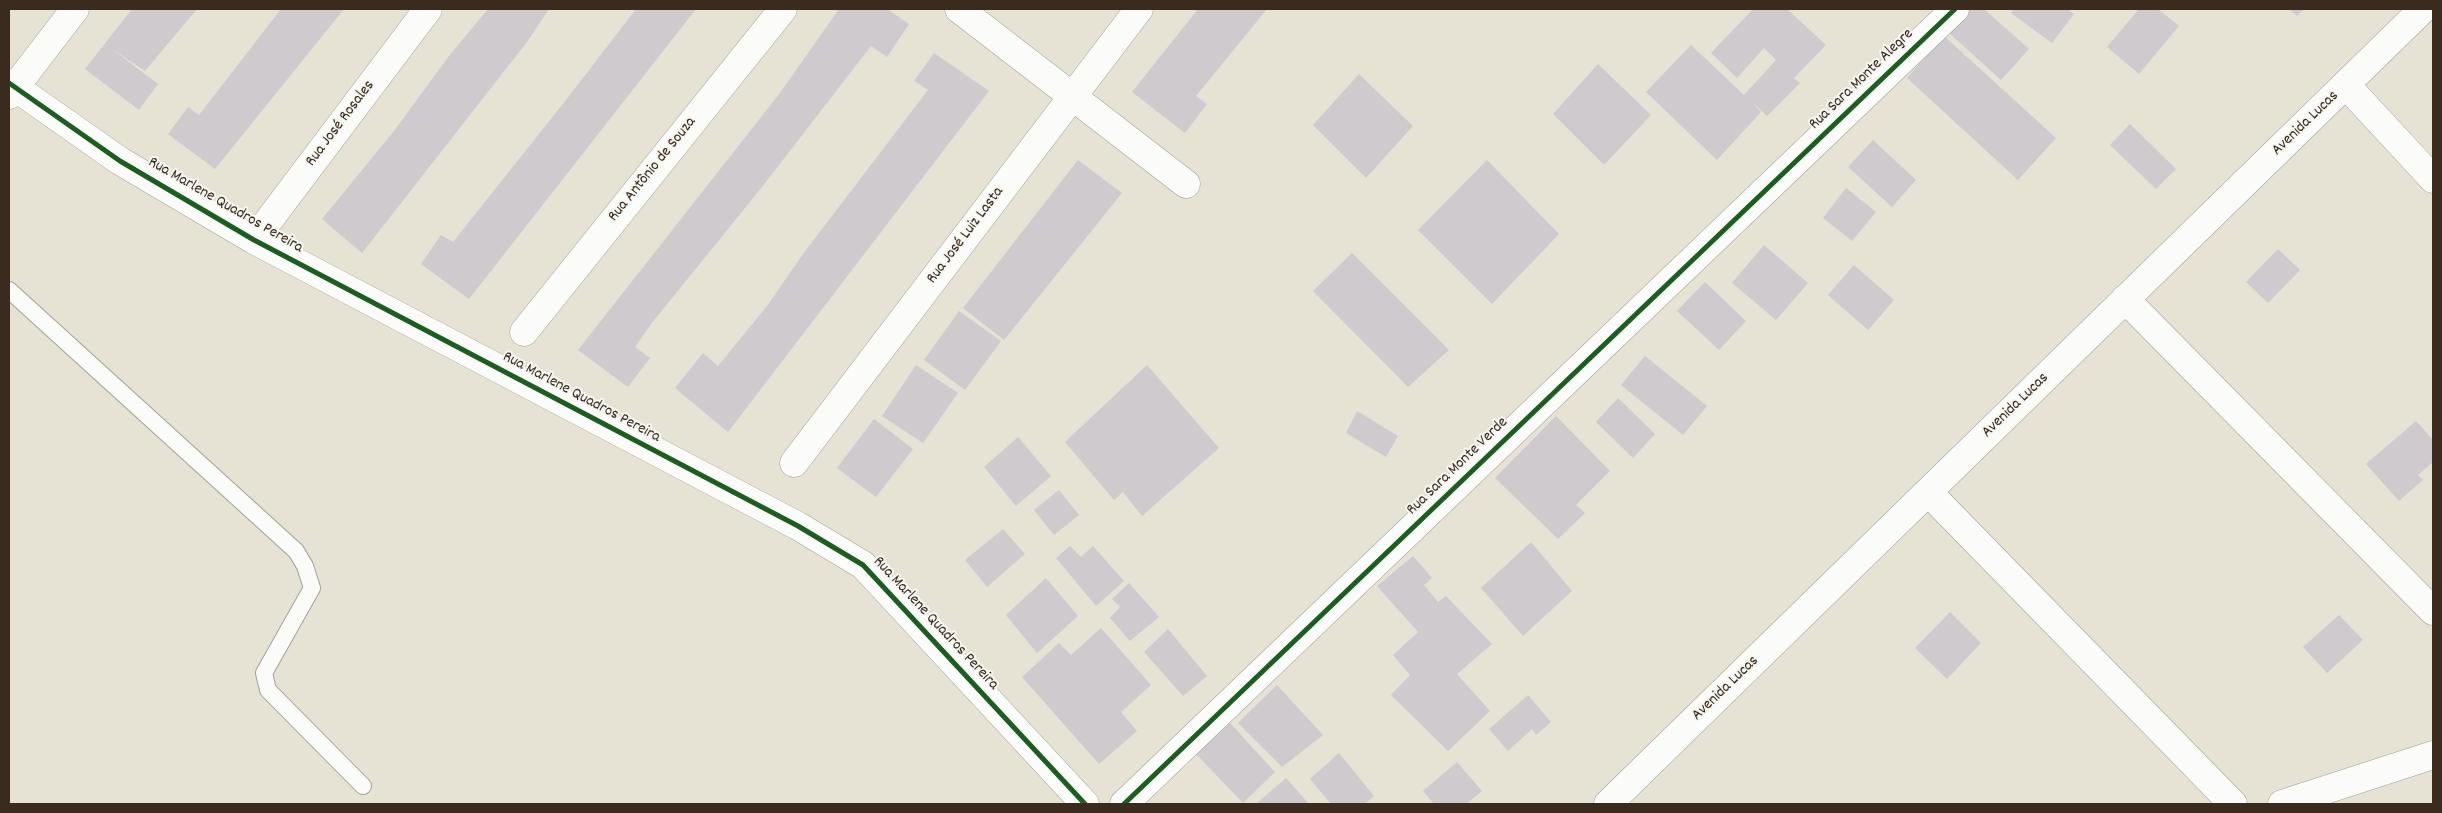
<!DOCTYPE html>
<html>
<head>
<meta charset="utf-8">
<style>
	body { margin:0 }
	#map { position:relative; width:2442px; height:813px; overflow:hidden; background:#e6e2d4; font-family:Dekko,sans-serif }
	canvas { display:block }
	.frame { position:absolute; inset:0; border:10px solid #3b2a1e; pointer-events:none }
</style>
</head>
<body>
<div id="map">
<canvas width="2442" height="813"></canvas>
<div class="frame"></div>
</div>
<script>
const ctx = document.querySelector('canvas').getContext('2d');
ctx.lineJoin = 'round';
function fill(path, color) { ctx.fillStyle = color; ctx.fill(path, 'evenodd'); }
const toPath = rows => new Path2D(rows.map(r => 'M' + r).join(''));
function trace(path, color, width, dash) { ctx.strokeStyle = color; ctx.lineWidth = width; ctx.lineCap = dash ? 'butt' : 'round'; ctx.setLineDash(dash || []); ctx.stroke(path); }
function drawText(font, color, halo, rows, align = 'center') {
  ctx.font = font + ' Dekko,sans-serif'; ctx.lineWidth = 4; ctx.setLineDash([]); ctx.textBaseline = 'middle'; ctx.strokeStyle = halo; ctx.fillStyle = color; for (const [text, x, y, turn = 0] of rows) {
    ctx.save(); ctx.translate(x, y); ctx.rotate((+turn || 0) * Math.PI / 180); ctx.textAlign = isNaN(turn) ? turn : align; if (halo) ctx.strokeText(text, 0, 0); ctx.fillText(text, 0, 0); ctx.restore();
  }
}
const building = toPath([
	[132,9,197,9,145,71,112,49,158,84,139,110,85,69],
	[281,9,344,9,215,169,168,134,188,107,199,115],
	[488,9,549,9,527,42,362,253,322,219,394,131,449,56],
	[636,9,696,9,469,299,421,264,441,235,453,242,566,100],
	[839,9,887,9,909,24,887,57,871,46,762,187,651,324,635,347,650,358,628,387,578,350,780,93],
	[1198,9,1267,9,1196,96,1207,104,1185,133,1132,92],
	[1753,9,1787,9,1826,45,1794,78,1800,83,1767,116,1751,101,1761,112,1717,160,1646,92,1691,45,1744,95,1776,60,1764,48,1737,78,1711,53],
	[1969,9,1984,9,2029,49,2001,80,1948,32],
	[2014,9,2067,9,2074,14,2052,43,2011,13],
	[2139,9,2158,9,2179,26,2139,74,2107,47],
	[2289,9,2304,9,2297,16],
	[1944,36,2056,138,2018,180,1907,78],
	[934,53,989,91,728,432,675,388,703,353,718,366,767,306,803,254,928,90,914,81],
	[1598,64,1651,115,1604,165,1553,114],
	[1359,74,1413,126,1366,178,1313,125],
	[2130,124,2176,169,2156,189,2110,145],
	[1873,140,1916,180,1892,207,1848,167],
	[1078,160,1122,193,1004,340,963,308],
	[1487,160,1559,234,1492,304,1418,230],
	[1846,188,1876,212,1852,241,1823,218],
	[1764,245,1808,283,1776,320,1732,283],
	[2278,249,2300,270,2268,303,2246,282],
	[1352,253,1449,350,1408,387,1313,291],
	[1854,265,1894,300,1868,330,1828,295],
	[1705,282,1746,321,1719,350,1677,311],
	[959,311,1001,341,965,390,924,360],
	[1645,356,1707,406,1683,435,1621,385],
	[916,365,958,393,923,443,882,416],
	[1147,365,1219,448,1142,516,1123,492,1114,500,1065,442],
	[1618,398,1655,434,1633,458,1596,422],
	[1357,411,1398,436,1386,457,1346,433],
	[1556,416,1610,471,1576,505,1585,513,1558,539,1495,478],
	[874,419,913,449,876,497,837,468],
	[2416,421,2433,440,2433,462,2418,475,2423,480,2399,501,2366,464],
	[1018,437,1051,476,1016,506,984,467],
	[1059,490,1079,515,1054,535,1034,510],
	[1003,529,1025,554,987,587,965,560],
	[1531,542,1572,591,1523,636,1481,588],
	[1070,546,1081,557,1093,546,1124,581,1096,606,1056,558],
	[1413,556,1432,578,1424,585,1438,602,1446,596,1492,644,1457,674,1490,711,1448,751,1391,695,1410,675,1393,655,1418,632,1377,586],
	[1046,578,1078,616,1037,653,1006,615],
	[1129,583,1159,617,1130,641,1110,618,1120,607,1112,599],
	[1950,612,1981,643,1947,679,1915,648],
	[2339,615,2363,640,2327,673,2303,647],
	[1101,628,1151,685,1121,712,1137,731,1099,764,1022,677,1059,643,1071,655],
	[1168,629,1207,676,1183,696,1144,652],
	[1277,685,1323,735,1282,767,1238,723],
	[1528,695,1551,722,1536,735,1532,729,1508,751,1489,729],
	[1230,723,1275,772,1243,803,1196,754],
	[1339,753,1374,796,1365,804,1331,804,1310,779],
	[1457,762,1482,791,1466,804,1434,804,1423,791],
	[1286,778,1309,804,1256,804]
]);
const service = toPath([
	[9,290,296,551,305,566,312,588,264,673,268,690,363,786]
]);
const minor = toPath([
	[959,9,1186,184],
	[9,83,120,161,254,240,798,526,863,565,1085,804],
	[2346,85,2433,179],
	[9,95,75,9],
	[254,240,428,9],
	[2125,299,2433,611],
	[524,332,783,9],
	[794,463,1139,9],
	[1928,492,2233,804],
	[1124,804,1955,9],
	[1608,804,2423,9],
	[2282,804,2433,755]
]);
const cycleway = toPath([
	[9,83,120,161,254,240,798,526,863,565,1085,804],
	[1124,804,1955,9]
]);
const streetNames = [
	["Rua Sara Monte Alegre",1862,80,-44],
	["Rua José Rosales",341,124,-53],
	["Avenida Lucas",2306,124,-44],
	["Rua Antônio de Souza",653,170,-51],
	["Rua Marlene Quadros Pereira",225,206,30],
	["Rua José Luiz Lasta",966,236,-53],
	["Rua Marlene Quadros Pereira",581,398,28],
	["Avenida Lucas",2016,406,-44],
	["Rua Sara Monte Verde",1458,467,-44],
	["Rua Marlene Quadros Pereira",935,624,47],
	["Avenida Lucas",1726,689,-44]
];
fill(building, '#cfcacd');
trace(service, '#a5a197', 18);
trace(minor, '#a5a197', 29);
trace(service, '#fbfbf9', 16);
trace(minor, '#fbfbf9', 28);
trace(cycleway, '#1b5e20', 5);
drawText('16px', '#3b2a1e', '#f6f6f2', streetNames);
</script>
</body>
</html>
